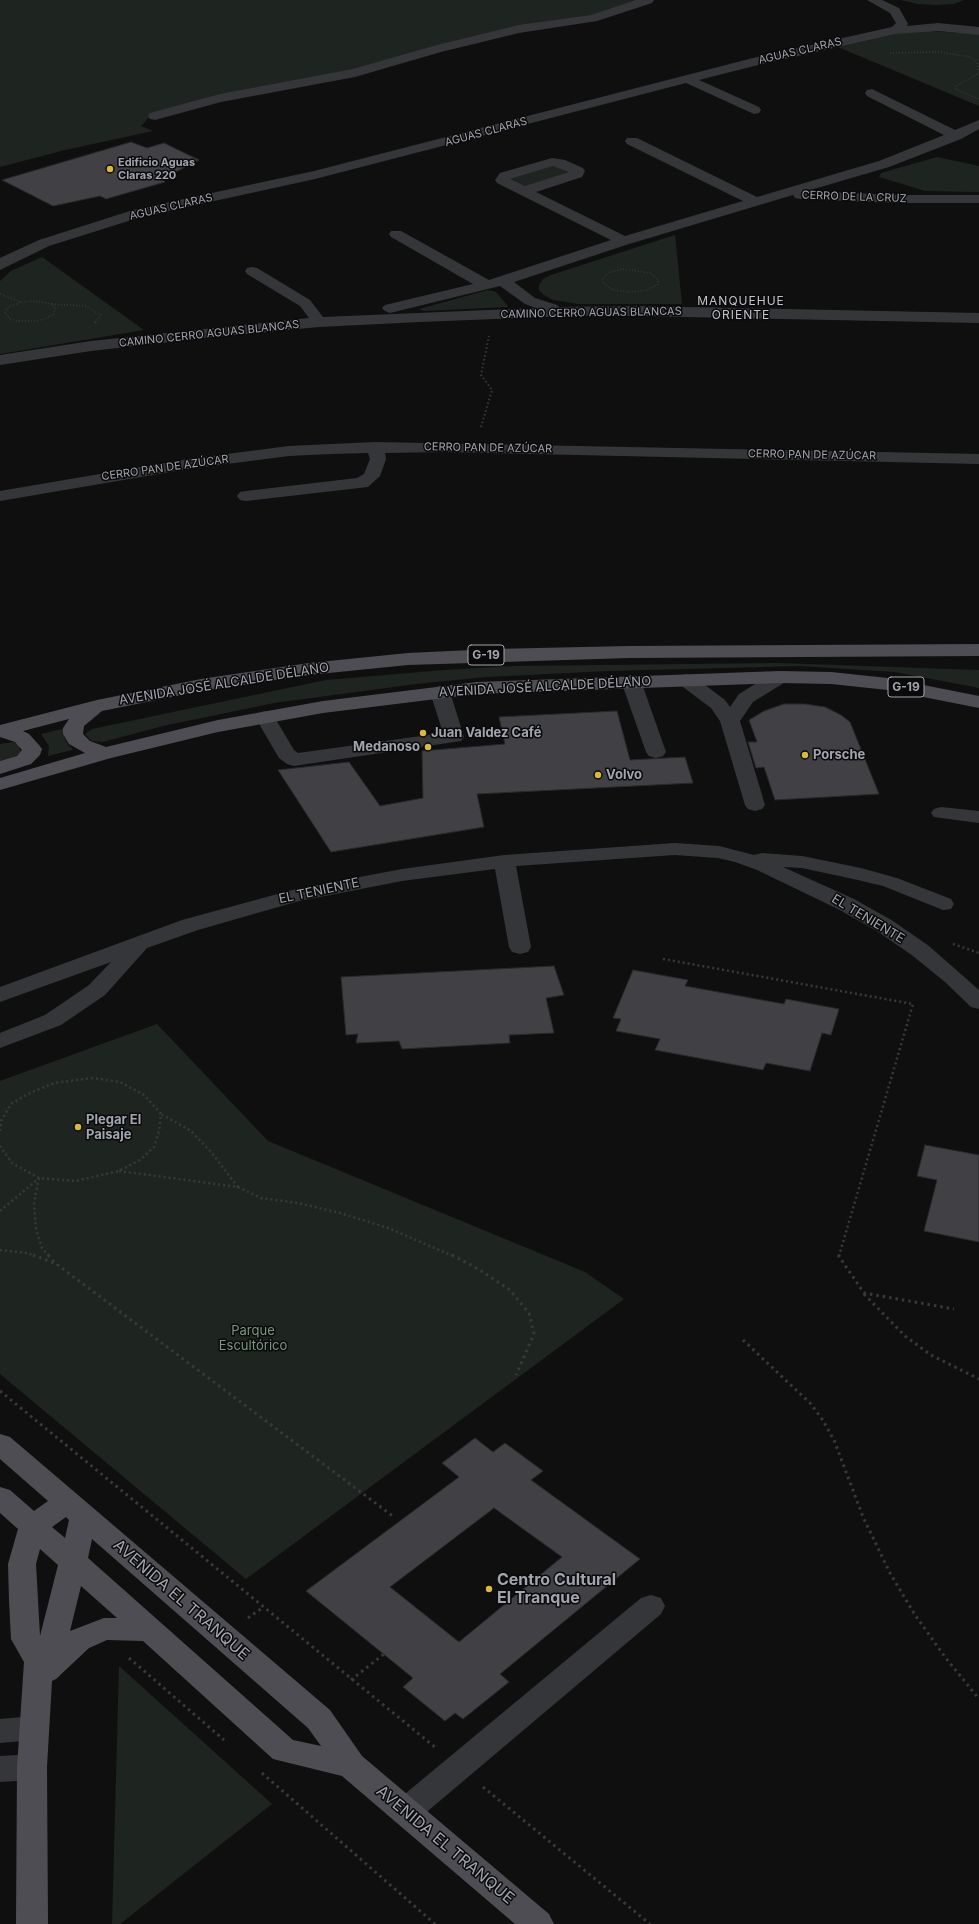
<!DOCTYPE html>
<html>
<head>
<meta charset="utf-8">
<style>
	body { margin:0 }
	canvas { display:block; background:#0f0f10 }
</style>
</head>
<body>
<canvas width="979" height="1924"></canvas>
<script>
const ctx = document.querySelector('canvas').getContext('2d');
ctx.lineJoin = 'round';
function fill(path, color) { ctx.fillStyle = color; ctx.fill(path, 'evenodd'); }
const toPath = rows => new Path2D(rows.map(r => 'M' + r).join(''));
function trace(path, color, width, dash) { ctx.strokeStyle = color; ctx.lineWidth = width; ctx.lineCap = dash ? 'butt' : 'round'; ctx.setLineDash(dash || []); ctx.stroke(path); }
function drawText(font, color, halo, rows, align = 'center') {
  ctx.font = font + ' Inter,sans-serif'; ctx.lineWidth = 3; ctx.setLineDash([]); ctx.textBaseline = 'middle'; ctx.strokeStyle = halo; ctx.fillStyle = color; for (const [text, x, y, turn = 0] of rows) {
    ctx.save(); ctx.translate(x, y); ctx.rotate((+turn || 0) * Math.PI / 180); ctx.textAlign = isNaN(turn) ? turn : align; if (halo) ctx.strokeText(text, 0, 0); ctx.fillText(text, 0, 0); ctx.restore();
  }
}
const green = toPath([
	[0,0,644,0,589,17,530,25,352,72,151,115,141,126,153,131,65,150,0,167],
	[901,0,964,0,954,4,938,5,918,4],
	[927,31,979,34,979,106,838,47,896,34],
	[937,157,979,166,979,192,925,191,879,177,881,173],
	[554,165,572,171,527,187,507,179],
	[675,235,682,304,578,304,553,300,544,295,539,290,539,285,543,279,551,275],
	[42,257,144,330,0,354,0,281,11,271],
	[488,290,496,292,508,306,507,307,424,311,419,309],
	[778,663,979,670,979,688,895,672,800,666,609,671,486,677,416,684,274,703,163,726,103,742,92,741,85,734,92,729,326,680,444,670,513,666],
	[66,728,64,737,69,746,72,748,72,750,48,756,49,746,41,734],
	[14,742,18,744,21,752,16,756,0,761,0,744],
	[157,1024,268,1141,585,1272,624,1299,246,1579,0,1374,0,1081],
	[119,1666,272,1804,120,1924,112,1924]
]);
const building = toPath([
	[131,142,147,148,164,143,199,160,162,179,165,182,106,199,100,196,53,206,2,180,131,142],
	[784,704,805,704,825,707,841,715,850,722,879,794,775,800,764,767,756,768,748,742,757,742,749,720,764,711,784,704],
	[617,711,630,760,685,757,693,783,477,794,484,827,331,852,278,770,349,762,380,806,423,798,422,751,505,744,499,717,617,711],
	[554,966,564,995,546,998,554,1033,509,1035,510,1043,402,1049,399,1041,356,1043,358,1034,346,1035,341,977,554,966],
	[633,970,688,980,685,986,784,1004,786,999,839,1009,831,1035,822,1033,810,1071,766,1063,763,1070,655,1050,660,1039,616,1031,621,1019,613,1018,633,970],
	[925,1145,979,1155,979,1242,924,1231,937,1180,917,1176,925,1145],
	[475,1438,493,1452,505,1443,543,1471,531,1480,640,1559,500,1674,509,1682,463,1719,455,1713,445,1721,403,1687,413,1678,306,1591,459,1477,442,1463,475,1438],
	[494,1508,562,1557,459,1642,390,1587,494,1508]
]);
const pathFar3 = toPath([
	[890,53,939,52,970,57,977,62,979,73,956,86,956,89,979,99],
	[623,269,650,273,658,280,658,284,648,290,631,292,613,290,603,283,602,280,608,273,623,269],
	[0,294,21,302],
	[36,301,52,304,55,308,54,314,45,319,35,321,17,321,10,319,5,313,7,308,21,302,36,301],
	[52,304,85,306,101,315,96,322]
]);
const pathFar2 = toPath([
	[95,323,96,321],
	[481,427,492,390,481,375,489,336]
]);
const pathFar1 = toPath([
	[953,944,979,953],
	[663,959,913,1004,839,1256],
	[0,1131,1,1121,11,1104,28,1094,54,1083,92,1078,120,1082,144,1095,161,1114,159,1131,154,1147,140,1160,119,1171,75,1181,39,1178,12,1163,0,1146],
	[119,1171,238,1187,211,1152,191,1131,161,1114],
	[39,1178,34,1203,36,1229,42,1248,49,1256],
	[238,1187,261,1198,298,1203,340,1213,388,1228,453,1256],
	[0,1211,38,1179],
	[0,1250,27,1253,35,1256]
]);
const path = toPath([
	[33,1255,54,1263],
	[48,1255,55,1263,394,1517],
	[452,1255,480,1270,510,1290,529,1313,534,1334,516,1375],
	[838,1255,864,1293,954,1309],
	[864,1294,905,1336,931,1355,979,1379],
	[743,1340,811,1404,822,1419,834,1440,863,1517,890,1573,915,1615,945,1657,979,1699],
	[0,1391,436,1748],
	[248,1618,262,1608],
	[129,1658,224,1740],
	[351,1680,384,1654],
	[262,1773,435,1924],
	[483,1787,650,1924]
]);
const minor = toPath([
	[636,0,654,0,652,3,597,21,519,33,441,52,355,77,221,102,155,120,150,119,148,116,150,113,220,94,353,69,437,45,519,25,591,15,636,0],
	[867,0,882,0,899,8,908,24,907,26,938,23,979,27,979,35,938,31,896,34,758,65,699,80,759,107,761,110,759,113,754,114,686,83,315,179,141,217,49,246,0,270,0,258,2,257,39,240,133,210,314,171,753,58,892,27,896,23,890,13,867,0],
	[872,89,955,130,979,120,979,129,961,139,889,167,807,191,897,195,979,195,979,203,897,203,800,199,795,198,793,195,629,244,514,282,535,298,557,305,559,307,637,306,979,313,979,323,637,316,569,316,420,322,319,327,205,338,91,351,0,365,0,355,91,341,309,318,300,306,247,274,245,271,247,268,252,267,257,268,310,300,323,317,536,308,525,304,500,286,390,313,385,311,382,308,385,305,473,284,391,237,389,234,391,231,401,231,489,280,611,240,497,183,495,180,500,173,552,158,565,160,583,168,585,171,582,177,536,192,625,236,743,201,627,144,625,141,627,138,637,138,757,197,879,161,944,135,867,96,865,93,867,90,872,89],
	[553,166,569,172,525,186,510,179,553,166],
	[375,442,979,454,979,464,443,452,385,453,386,459,380,476,368,487,246,501,240,500,237,496,240,492,246,491,357,478,364,474,370,459,368,453,331,454,289,456,188,469,0,501,0,491,188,459,289,446,375,442],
	[780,671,787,673,790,677,787,681,753,702,740,721,765,805,762,809,755,811,748,809,745,805,720,721,711,708,679,684,676,680,679,676,686,674,693,676,725,700,730,707,739,694,773,673,780,671],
	[631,675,638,677,641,681,666,752,663,756,656,758,649,756,646,752,621,681,624,677,631,675],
	[440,686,447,688,450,692,464,737,461,741,294,766,287,764,279,758,255,717,258,713,265,711,272,713,294,750,298,753,443,733,430,692,433,688,440,686],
	[941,807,979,811,979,823,934,817,931,813,934,809,941,807],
	[675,843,719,846,754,855,762,853,802,856,861,868,897,878,951,899,954,904,951,909,943,910,883,886,858,880,802,868,783,867,854,899,893,921,929,946,979,990,979,1009,971,1007,945,982,913,956,877,931,838,909,757,870,735,862,718,858,675,855,516,866,531,947,528,952,520,954,512,952,509,947,495,869,402,881,299,901,198,930,147,948,105,995,61,1025,0,1048,0,1033,45,1015,89,985,111,962,0,1002,0,987,182,920,296,889,402,869,504,855,675,843],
	[651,1595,661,1598,665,1606,661,1614,416,1821,405,1825,394,1821,390,1812,394,1803,641,1598,651,1595],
	[34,1716,45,1719,49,1728,45,1737,34,1740,0,1743,0,1719,34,1716],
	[32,1754,43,1758,47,1767,43,1776,32,1780,0,1782,0,1756,32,1754]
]);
const major = toPath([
	[979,644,979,656,629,658,408,665,309,675,201,691,102,711,84,726,83,734,90,741,106,747,218,720,323,701,477,682,780,671,831,672,888,678,979,696,979,708,888,690,831,684,780,683,477,694,323,713,218,732,111,758,0,790,0,778,85,753,69,744,63,734,63,728,69,719,23,731,29,734,39,745,42,749,40,755,31,764,0,774,0,761,17,756,22,750,15,742,0,737,0,725,97,700,201,679,309,663,408,653,493,649,629,646,979,644],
	[0,1434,10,1437,330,1710,362,1756,549,1914,554,1924,515,1924,342,1776,273,1759,143,1641,107,1640,89,1648,56,1679,52,1681,47,1767,48,1924,16,1924,17,1767,24,1662,11,1639,9,1600,8,1564,18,1529,0,1513,0,1487,10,1490,34,1511,48,1501,0,1459,0,1434],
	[66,1517,69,1520,65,1538,52,1527,66,1517],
	[92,1539,308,1728,321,1746,293,1740,88,1558,92,1539],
	[40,1549,58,1565,40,1636,36,1564,40,1549],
	[81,1586,117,1618,104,1618,70,1631,81,1586]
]);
const markers = [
	[110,169,4,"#dab83d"],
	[423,733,4,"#dab83d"],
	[428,747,4,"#dab83d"],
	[805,755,4,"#dab83d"],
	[598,775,4,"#dab83d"],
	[78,1127,4,"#dab83d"],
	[489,1589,4,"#dab83d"]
];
const farStreetnames = [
	["AGUAS CLARAS",800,51,-13],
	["AGUAS CLARAS",486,132,-15],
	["CERRO DE LA CRUZ",854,197,2],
	["AGUAS CLARAS",171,207,-13],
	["CAMINO CERRO AGUAS BLANCAS",591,313,-1],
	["CAMINO CERRO AGUAS BLANCAS",209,334,-6],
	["CERRO PAN DE AZÚCAR",488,448,1],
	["CERRO PAN DE AZÚCAR",812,455,1],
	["CERRO PAN DE AZÚCAR",165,468,-8]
];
const farPoinames = [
	["Edificio Aguas",118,163],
	["Claras 220",118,176]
];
const farNeighbourhoodnames = [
	["MANQUEHUE",741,301],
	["ORIENTE",741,315]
];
const shields = [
	[486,655,36],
	[906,687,36]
];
const shieldNames = [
	["G-19",486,655],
	["G-19",906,687]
];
const streetNames = [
	["AVENIDA JOSÉ ALCALDE DÉLANO",224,684,-9],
	["AVENIDA JOSÉ ALCALDE DÉLANO",545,687,-3],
	["EL TENIENTE",319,891,-12],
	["EL TENIENTE",868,919,31]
];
const poiNames = [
	["Juan Valdez Café",431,733],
	["Medanoso",420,747,"right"],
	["Porsche",813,755],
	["Volvo",606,775],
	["Plegar El",86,1120],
	["Paisaje",86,1135]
];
const parkNames = [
	["Parque",253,1331],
	["Escultórico",253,1346]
];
const nearPoinames = [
	["Centro Cultural",497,1580],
	["El Tranque",497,1598]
];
const nearStreetnames = [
	["AVENIDA EL TRANQUE",181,1600,41],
	["AVENIDA EL TRANQUE",445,1845,40]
];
fill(green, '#1e241f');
fill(building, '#414145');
trace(building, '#29292c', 1);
trace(pathFar3, '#39393d', 1.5, [1, 2]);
trace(pathFar2, '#39393d', 2, [1.5, 2.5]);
trace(pathFar1, '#39393d', 2.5, [2, 3]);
trace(path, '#39393d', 3, [2.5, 4]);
fill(minor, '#353639');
fill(major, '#4d4d53');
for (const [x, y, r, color] of markers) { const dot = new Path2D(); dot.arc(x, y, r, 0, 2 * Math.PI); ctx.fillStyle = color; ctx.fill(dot); trace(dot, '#0a0a0b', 1.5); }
drawText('11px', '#a2a4af', '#0a0a0b', farStreetnames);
drawText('bold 11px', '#a2a4af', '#0a0a0b', farPoinames, 'left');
ctx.letterSpacing = '1px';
drawText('12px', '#c2c3cc', '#0a0a0b', farNeighbourhoodnames);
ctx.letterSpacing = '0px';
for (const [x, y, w] of shields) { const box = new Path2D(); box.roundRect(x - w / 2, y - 10, w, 20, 3); ctx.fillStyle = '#0a0a0b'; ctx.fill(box); trace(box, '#a2a4af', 1); }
drawText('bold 12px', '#a2a4af', null, shieldNames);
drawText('13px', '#a2a4af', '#0a0a0b', streetNames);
drawText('bold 13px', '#a2a4af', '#0a0a0b', poiNames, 'left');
drawText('13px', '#7b9880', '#0a0a0b', parkNames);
drawText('bold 16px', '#a2a4af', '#0a0a0b', nearPoinames, 'left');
drawText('16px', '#a2a4af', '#0a0a0b', nearStreetnames);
</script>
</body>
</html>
